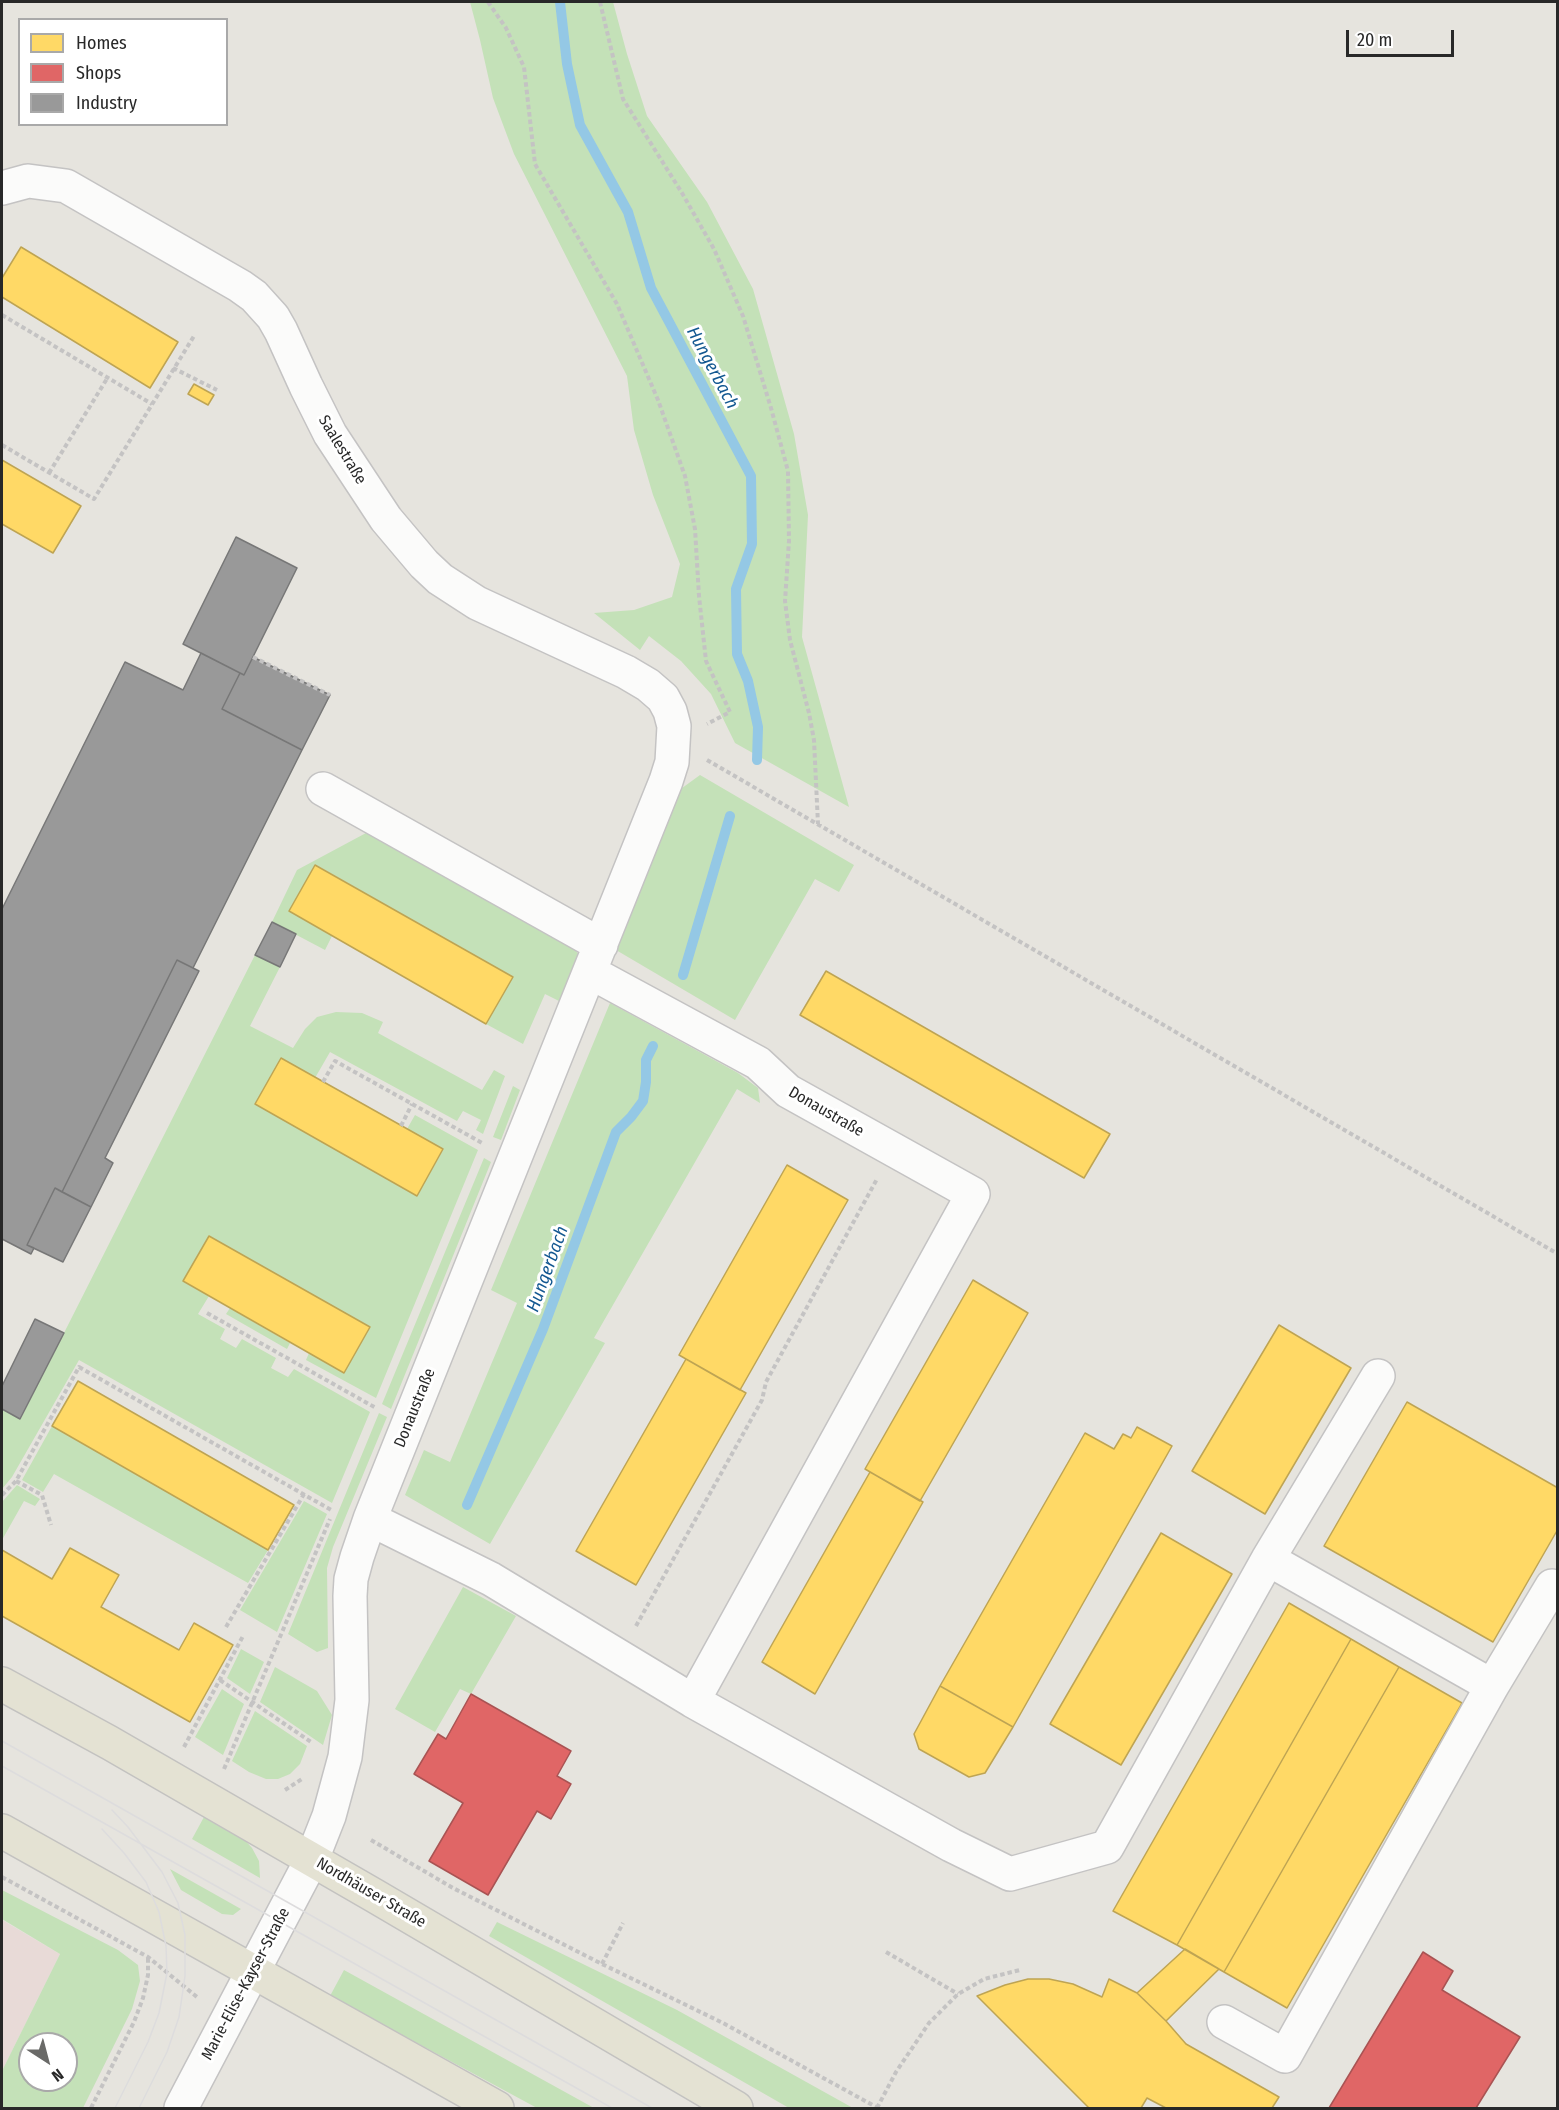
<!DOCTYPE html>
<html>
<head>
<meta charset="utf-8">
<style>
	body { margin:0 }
	#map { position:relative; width:1559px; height:2110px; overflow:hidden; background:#e6e4de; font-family:"Fira Sans Condensed",sans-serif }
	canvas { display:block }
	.frame { position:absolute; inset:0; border:3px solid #282828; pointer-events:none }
	.legend { position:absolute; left:18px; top:18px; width:210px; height:108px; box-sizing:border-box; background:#fff; border:2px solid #a9a9a9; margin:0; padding:8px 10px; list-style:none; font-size:18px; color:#282828 }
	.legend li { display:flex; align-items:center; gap:12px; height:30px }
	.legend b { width:30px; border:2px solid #a9a9a9 }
	.north { position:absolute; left:18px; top:2032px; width:60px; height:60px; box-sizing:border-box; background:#fff; border:2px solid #a9a9a9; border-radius:50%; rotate:144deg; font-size:16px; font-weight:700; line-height:24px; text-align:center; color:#282828 }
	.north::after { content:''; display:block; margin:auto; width:21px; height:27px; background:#6a6a68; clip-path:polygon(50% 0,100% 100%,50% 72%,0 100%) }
	.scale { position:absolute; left:1346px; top:30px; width:108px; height:27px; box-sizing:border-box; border:3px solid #282828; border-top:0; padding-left:8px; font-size:18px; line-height:21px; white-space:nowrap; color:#282828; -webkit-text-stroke:4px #fff; paint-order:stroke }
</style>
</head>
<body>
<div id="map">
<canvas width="1559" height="2110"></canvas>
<div class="frame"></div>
<ul class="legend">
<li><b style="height:16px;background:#ffd966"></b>Homes</li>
<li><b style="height:16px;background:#e06666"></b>Shops</li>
<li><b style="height:16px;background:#999"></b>Industry</li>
</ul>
<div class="north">N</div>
<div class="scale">20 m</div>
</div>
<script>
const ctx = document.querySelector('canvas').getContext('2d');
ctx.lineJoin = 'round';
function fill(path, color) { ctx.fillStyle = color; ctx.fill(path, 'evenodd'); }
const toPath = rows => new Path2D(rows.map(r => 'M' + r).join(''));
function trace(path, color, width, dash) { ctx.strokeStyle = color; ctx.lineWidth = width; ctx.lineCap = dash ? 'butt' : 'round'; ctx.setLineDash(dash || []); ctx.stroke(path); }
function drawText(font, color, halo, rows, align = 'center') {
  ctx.font = font + ' "Fira Sans Condensed",sans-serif'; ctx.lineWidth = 6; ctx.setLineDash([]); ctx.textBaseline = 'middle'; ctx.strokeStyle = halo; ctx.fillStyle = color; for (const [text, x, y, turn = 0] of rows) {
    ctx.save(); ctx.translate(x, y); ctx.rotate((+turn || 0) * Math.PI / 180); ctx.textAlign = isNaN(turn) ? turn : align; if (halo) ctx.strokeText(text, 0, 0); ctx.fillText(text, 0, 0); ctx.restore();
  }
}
const medical = toPath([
	[2,1920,60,1954,2,2071]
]);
const green = toPath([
	[470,2,613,2,627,54,647,116,707,202,753,289,794,434,808,515,802,637,849,807,735,743,711,694,681,661,649,636,640,650,594,613,634,610,672,597,680,564,653,495,634,430,627,376,514,154,493,98,480,40],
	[700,775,854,865,839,892,815,879,735,1020,616,950,678,791],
	[366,833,549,935,564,935,579,955,559,1001,545,994,523,1044,486,1024,512,977,316,865,289,911,332,936,325,950,272,922,297,870],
	[255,955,280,967,250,1026,293,1048,305,1029,317,1017,336,1012,362,1013,383,1022,378,1033,482,1090,494,1070,505,1076,483,1134,476,1130,481,1120,463,1111,457,1121,330,1052,315,1078,281,1059,255,1104,417,1195,443,1150,407,1129,415,1115,478,1150,376,1398,306,1360,309,1353,344,1373,370,1327,209,1236,183,1281,209,1296,198,1314,225,1329,220,1339,236,1348,242,1339,276,1358,271,1368,288,1377,294,1369,370,1412,332,1503,79,1360,12,1477,2,1489,2,1409,21,1418],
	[610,1003,738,1073,758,1088,760,1103,737,1089,594,1338,605,1343,490,1544,405,1495,424,1450,450,1462,517,1303,491,1290],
	[513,1086,520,1090,501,1140,493,1137],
	[484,1158,491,1162,391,1409,382,1404],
	[230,1308,290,1343,287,1349,226,1314],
	[379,1413,387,1417,333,1547,327,1568,328,1648,317,1652,288,1634],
	[52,1426,268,1550,248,1583,54,1474,43,1492,22,1480],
	[17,1485,40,1499,35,1506,24,1501,2,1540,2,1502],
	[304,1501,327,1514,277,1632,240,1610],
	[463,1587,516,1616,471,1694,460,1689,435,1732,395,1709],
	[241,1649,264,1662,250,1694,227,1678],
	[275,1667,317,1691,332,1715,323,1745,260,1702],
	[222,1689,244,1704,223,1755,195,1737],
	[255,1711,307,1746,300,1764,290,1774,278,1779,266,1779,249,1772,232,1761],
	[204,1817,243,1838,252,1848,259,1861,260,1878,192,1839],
	[170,1869,241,1909,233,1915,222,1914,181,1890],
	[2,1890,118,1950,138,1965,140,1981,132,2009,83,2108,2,2108,2,2071,60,1954,2,1919],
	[30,2044,66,2044,66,2080,30,2080],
	[497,1922,677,2010,853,2108,789,2108,489,1936],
	[344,1970,594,2108,537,2108,330,1996]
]);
const homes = toPath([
	[21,247,178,342,150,388,2,297,2,278,21,247],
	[194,384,214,395,208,405,188,394,194,384],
	[2,460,81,506,53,553,2,524,2,460],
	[315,865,513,977,486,1024,289,911,315,865],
	[826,971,1110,1134,1084,1178,800,1015,826,971],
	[281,1058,443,1149,417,1196,255,1104,281,1058],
	[787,1165,848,1200,740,1390,679,1355,787,1165],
	[209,1236,370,1327,344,1373,183,1281,209,1236],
	[973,1280,1028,1313,920,1501,865,1469,973,1280],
	[1279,1325,1351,1368,1265,1514,1192,1471,1279,1325],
	[686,1359,746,1393,636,1585,576,1551,686,1359],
	[78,1381,294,1505,268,1550,52,1426,78,1381],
	[1407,1402,1558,1488,1558,1529,1493,1642,1324,1546,1407,1402],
	[1137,1427,1172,1446,1013,1727,940,1686,1085,1433,1114,1449,1123,1434,1131,1438,1137,1427],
	[870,1472,923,1502,815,1694,762,1662,870,1472],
	[1161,1533,1232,1574,1121,1765,1050,1724,1161,1533],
	[70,1548,119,1575,101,1607,179,1650,194,1623,233,1645,190,1722,2,1616,2,1550,52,1579,70,1548],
	[1289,1603,1351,1639,1177,1945,1113,1911,1289,1603],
	[1351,1639,1399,1667,1224,1972,1177,1945,1351,1639],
	[1399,1667,1462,1703,1287,2008,1224,1972,1399,1667],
	[940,1686,1013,1727,985,1773,969,1777,919,1749,914,1734,940,1686],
	[1185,1949,1219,1969,1166,2021,1137,1993,1185,1949],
	[1028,1979,1049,1979,1073,1984,1102,1997,1109,1979,1137,1993,1166,2021,1186,2044,1279,2097,1272,2108,1166,2108,1147,2098,1141,2108,1089,2108,977,1996,1005,1985,1028,1979]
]);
const shops = toPath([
	[471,1694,571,1751,557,1776,571,1784,551,1819,537,1811,488,1895,429,1861,463,1803,414,1774,438,1734,446,1739,471,1694],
	[1423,1952,1453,1971,1442,1990,1520,2037,1476,2108,1329,2108,1423,1952]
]);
const industry = toPath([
	[236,537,297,568,244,675,183,644,236,537],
	[201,653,240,673,222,709,302,750,193,968,177,960,62,1192,55,1188,27,1245,34,1248,31,1254,2,1239,2,909,125,662,183,690,201,653],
	[253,657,330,695,302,750,222,709,240,673,244,675,253,657],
	[272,922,296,934,280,967,255,955,272,922],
	[177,960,199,971,105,1158,113,1163,91,1207,62,1192,177,960],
	[55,1188,91,1207,63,1262,27,1245,55,1188],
	[35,1319,64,1333,20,1419,2,1409,2,1386,35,1319]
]);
const stream = toPath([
	[560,2,567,64,580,125,628,212,651,288,751,476,752,544,736,589,737,654,748,681,758,727,757,760],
	[683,975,730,816],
	[467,1505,543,1329,616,1132,631,1117,643,1101,646,1082,646,1060,653,1046]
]);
const path = toPath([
	[488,2,506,28,524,67,535,164,617,304,658,400,685,476,695,529,699,596,706,661,730,712,707,724],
	[600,2,623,99,682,193,714,249,743,316,771,408,788,471,789,541,785,601,790,640,809,713,814,740,818,824],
	[2,315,152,404],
	[173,368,217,390],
	[2,445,94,499,194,336],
	[49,473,108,377],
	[253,657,330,695],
	[707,760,1558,1254],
	[323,1082,335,1061,484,1144],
	[401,1126,412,1104],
	[207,1313,376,1408],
	[16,1481,42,1495,51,1525],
	[2,1495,16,1481,79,1367,333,1511],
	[636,1626,762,1400,766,1382,877,1179],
	[226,1627,304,1494],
	[220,1680,311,1742],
	[184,1747,243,1636],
	[224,1769,330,1519],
	[285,1790,302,1779],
	[371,1840,453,1888,602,1964,723,2023,878,2108],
	[2,1877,148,1957,197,1997],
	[886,1952,958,1994],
	[602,1964,623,1923],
	[91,2108,134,2022,143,1998,148,1975,148,1958],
	[877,2108,896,2072,929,2023,958,1994,984,1979,1020,1970]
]);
const minor = toPath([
	[2,188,28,181,66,186,240,286,254,296,273,317,281,331,306,386,330,434,386,519,424,564,440,579,477,603,626,672,648,685,663,698,670,711,674,726,672,762,666,781,370,1519,357,1557,351,1579,350,1596,352,1700,345,1757,329,1816,312,1859,181,2108],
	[323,789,601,945],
	[590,972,758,1063,788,1091,973,1194,693,1701],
	[370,1519,491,1579,693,1701,951,1845,1010,1874,1107,1847,1268,1559,1378,1376],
	[1268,1559,1492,1686],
	[1224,2022,1285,2056,1492,1686,1552,1586]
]);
const major = toPath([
	[2,1684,110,1743,375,1896,736,2108],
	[2,1831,497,2108]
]);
const tram = toPath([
	[2,1741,652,2108],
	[2,1766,612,2108],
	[112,1810,128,1827,162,1872,178,1903,185,1935,185,1976,179,2017,167,2052,139,2108],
	[102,1829,124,1853,146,1882,159,1912,166,1946,167,1973,159,2013,148,2042,115,2108]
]);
const streetNames = [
	["Saalestraße",342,450,59],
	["Donaustraße",826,1112,30],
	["Donaustraße",415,1408,-68],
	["Nordhäuser Straße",371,1893,30],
	["Marie-Elise-Kayser-Straße",246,1984,-62]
];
const waterNames = [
	["Hungerbach",712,368,62],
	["Hungerbach",548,1269,-70]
];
fill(medical, '#e8dad7');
fill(green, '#c4e1b8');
fill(homes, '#ffd966');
trace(homes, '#bea453', 1.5);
fill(shops, '#e06666');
trace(shops, '#a95353', 1.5);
fill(industry, '#999');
trace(industry, '#777', 1.5);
trace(stream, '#94c8e5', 10);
trace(minor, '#c4c3c3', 36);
trace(major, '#c3c2c0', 36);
trace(path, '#c4c3c3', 4, [4.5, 3]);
trace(minor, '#fbfbfa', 33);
trace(major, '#e4e2d3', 33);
trace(tram, '#dddcdd', 1.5);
drawText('16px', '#282828', '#fff', streetNames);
drawText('italic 18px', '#135891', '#fff', waterNames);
</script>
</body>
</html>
